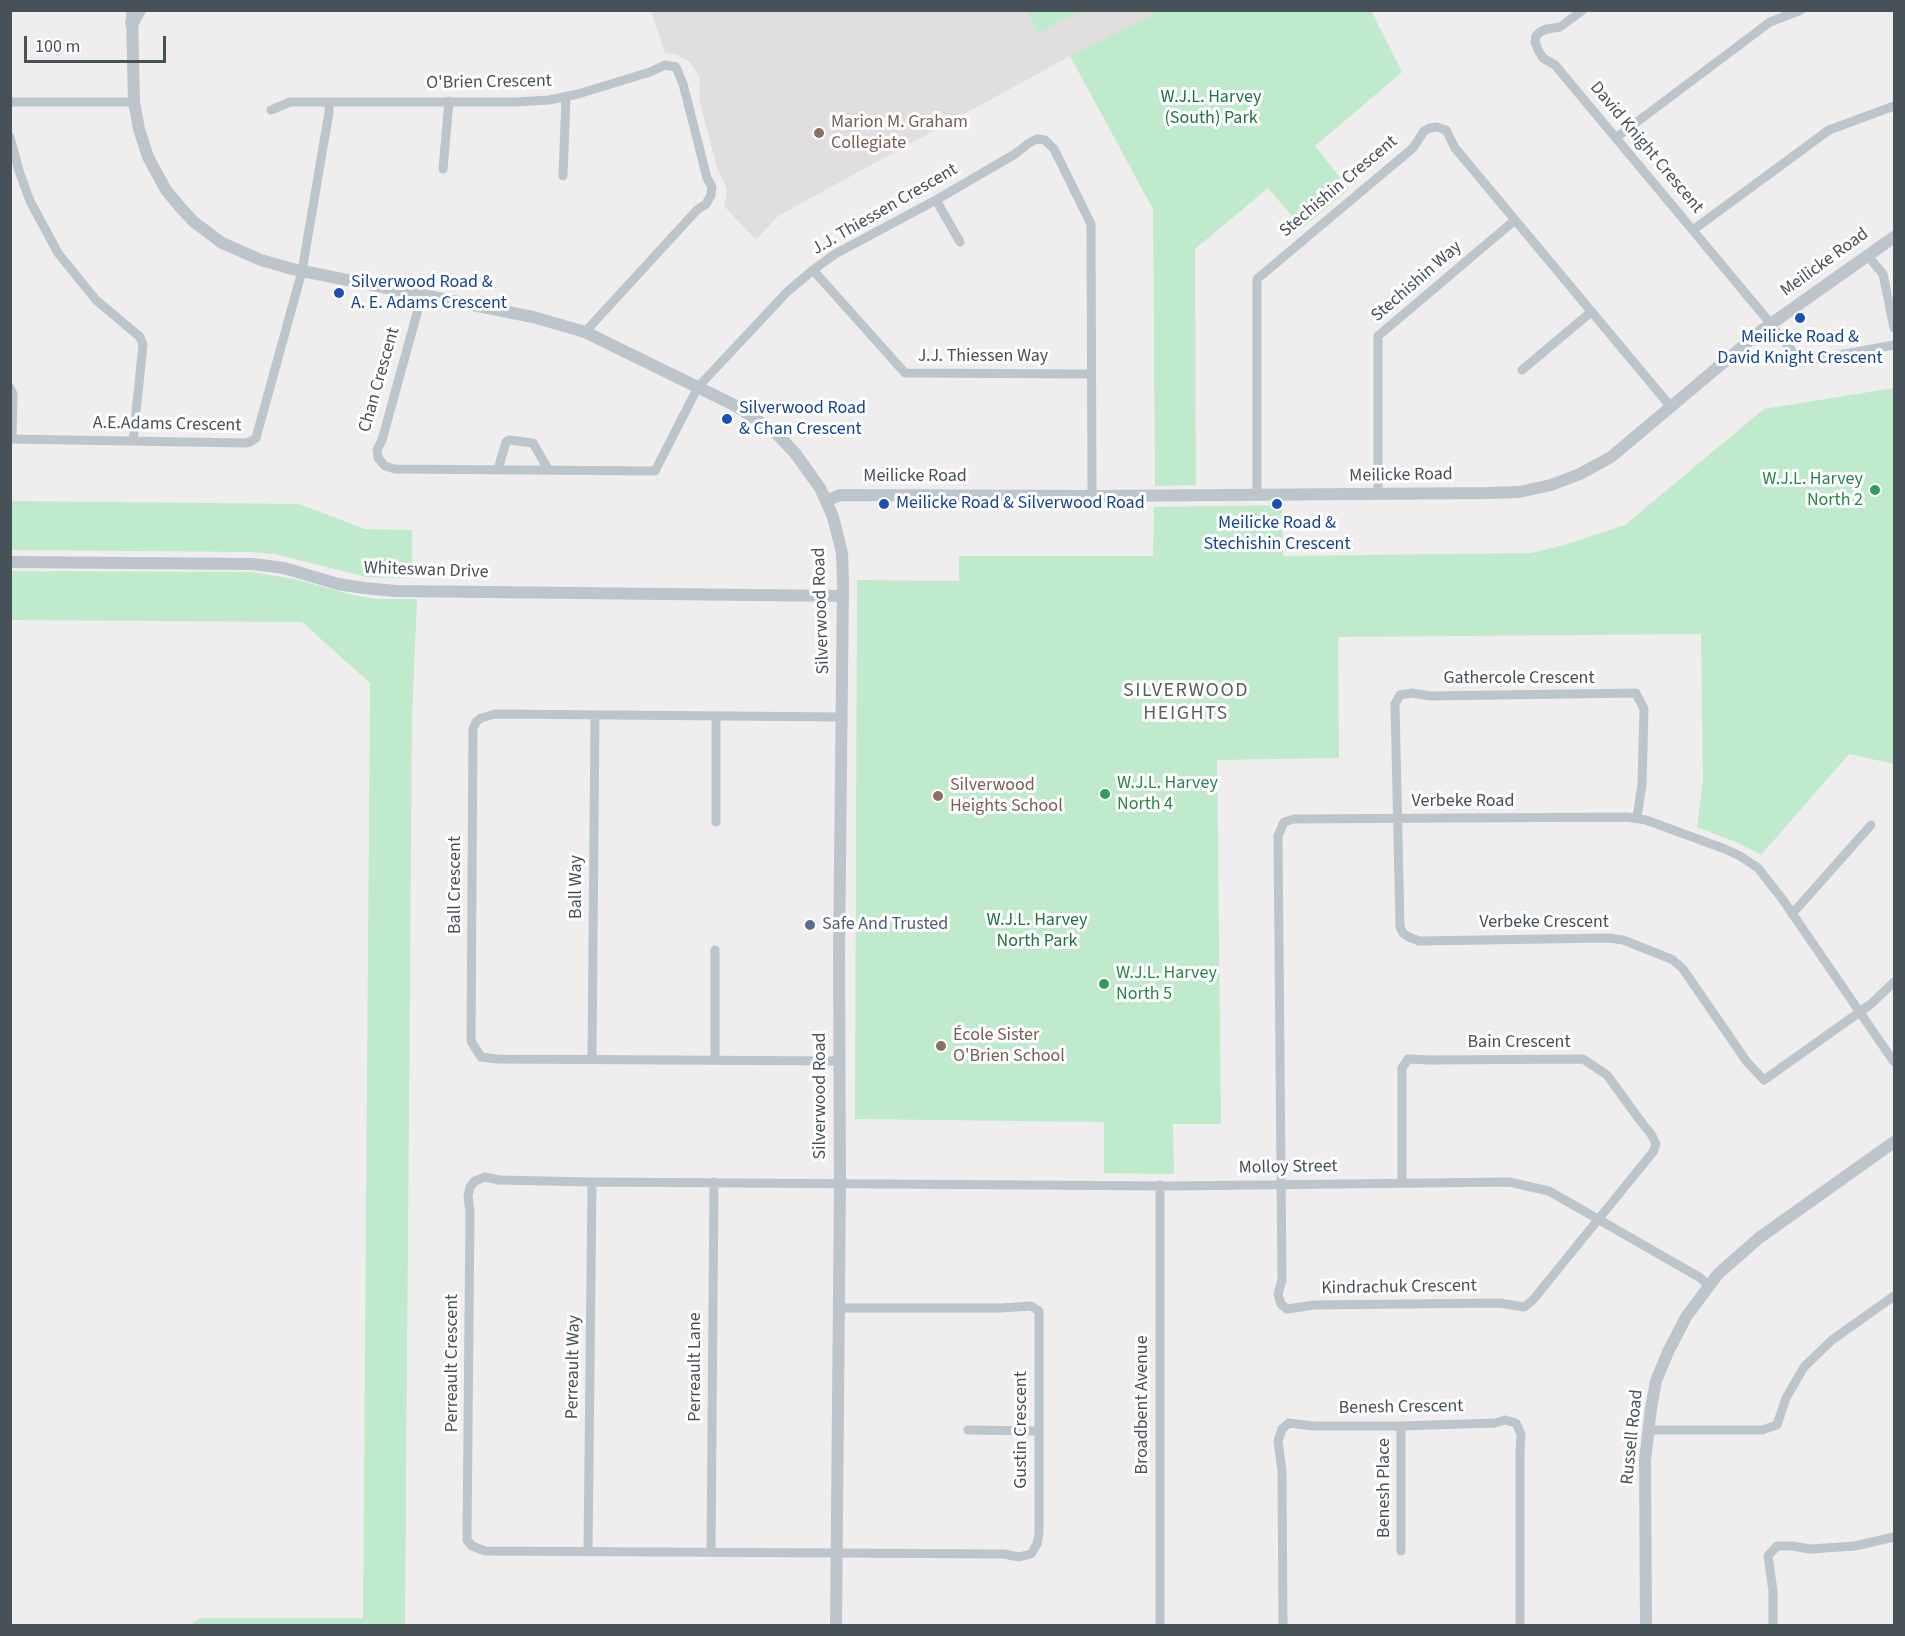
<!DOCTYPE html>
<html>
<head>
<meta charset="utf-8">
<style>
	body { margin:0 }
	#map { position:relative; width:1905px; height:1636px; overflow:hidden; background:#efeded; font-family:"Source Sans 3",sans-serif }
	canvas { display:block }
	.frame { position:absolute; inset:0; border:12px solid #475158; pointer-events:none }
	.scale { position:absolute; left:24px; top:36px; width:142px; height:27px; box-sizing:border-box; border:3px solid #475158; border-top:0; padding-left:8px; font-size:18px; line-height:21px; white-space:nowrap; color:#475158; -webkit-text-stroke:4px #fff; paint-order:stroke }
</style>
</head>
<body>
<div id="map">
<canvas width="1905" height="1636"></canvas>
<div class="frame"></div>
<div class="scale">100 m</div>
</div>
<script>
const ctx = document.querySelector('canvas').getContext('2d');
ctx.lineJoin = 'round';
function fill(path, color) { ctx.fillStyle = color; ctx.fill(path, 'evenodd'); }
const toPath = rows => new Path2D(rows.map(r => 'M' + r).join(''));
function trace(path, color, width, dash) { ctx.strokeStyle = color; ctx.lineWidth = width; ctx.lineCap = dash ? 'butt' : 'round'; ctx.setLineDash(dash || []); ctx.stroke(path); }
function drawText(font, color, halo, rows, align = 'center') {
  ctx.font = font + ' "Source Sans 3",sans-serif'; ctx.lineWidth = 6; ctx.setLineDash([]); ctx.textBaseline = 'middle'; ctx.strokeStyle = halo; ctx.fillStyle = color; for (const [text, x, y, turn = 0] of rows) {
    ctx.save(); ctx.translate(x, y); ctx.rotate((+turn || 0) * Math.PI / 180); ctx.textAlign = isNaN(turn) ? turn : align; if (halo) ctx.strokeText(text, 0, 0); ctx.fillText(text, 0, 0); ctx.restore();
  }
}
const education = toPath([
	[1152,10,1153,14,1070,56,778,216,756,240,724,206,727,191,725,184,718,171,699,99,700,78,690,62,676,54,665,53,651,11]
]);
const green = toPath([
	[1027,11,1081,11,1038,33],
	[1371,11,1402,72,1315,146,1349,189,1302,228,1268,188,1195,249,1196,485,1155,486,1153,209,1070,56,1153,14,1152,11],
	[1894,388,1894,764,1849,754,1761,855,1738,843,1697,827,1703,782,1701,634,1338,637,1339,758,1217,760,1221,1124,1173,1124,1174,1174,1104,1173,1104,1122,855,1119,857,580,959,581,959,556,1153,556,1154,507,1282,505,1283,556,1532,553,1564,545,1625,525,1764,409],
	[11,501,299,504,365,529,412,530,412,578,367,577,274,554,251,552,11,550],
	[11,571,251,572,294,579,353,595,376,599,417,599,412,717,405,1625,190,1625,200,1618,363,1618,370,683,302,622,11,620]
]);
const minor = toPath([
	[1583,10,1560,27,1547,29,1540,32,1536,36,1535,42,1539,52,1543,58,1555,65,1771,324],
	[10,102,134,102],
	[271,110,290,102,329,102],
	[10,137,19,171,30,201,58,253,96,300,140,337,143,345,133,441],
	[1617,137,1770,22,1801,10],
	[443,169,449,101],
	[563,176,566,97],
	[936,200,960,242],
	[1693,230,1829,130,1894,106],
	[1867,255,1883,274,1894,328],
	[813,270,905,373,1091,374],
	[422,295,382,440,377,450,378,458,385,466,395,469,655,471,698,387,788,291,813,270,835,254,936,200,1015,154,1029,143,1037,139,1045,140,1054,149,1091,224,1092,496],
	[1777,332,1801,362,1894,345],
	[1522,370,1591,312],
	[10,388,13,394,12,439],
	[10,439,245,443,250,442,256,438,302,271,329,112,329,102,515,102,549,100,578,94,650,72,665,65,676,67,683,84,707,178,712,187,711,195,706,204,697,210,585,332],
	[498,469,506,442,509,440,533,443,548,469],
	[1378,494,1378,336,1515,220],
	[1257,495,1257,279,1413,148,1424,131,1430,128,1437,127,1446,130,1455,148,1671,407],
	[1637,817,1642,784,1644,709,1636,693,1430,696,1412,693,1400,695,1395,704,1400,927,1403,933,1409,937,1419,941,1609,938,1623,940,1661,955,1673,960,1683,969,1747,1062,1764,1080,1871,1004,1894,982],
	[716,822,716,717],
	[1792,914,1871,825],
	[592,1059,595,715],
	[715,1060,715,950],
	[838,1061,497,1059,481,1057,471,1041,473,729,476,722,481,718,495,714,843,717],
	[1402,1183,1402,1068,1408,1059,1429,1060,1583,1059,1607,1075,1642,1123,1651,1134,1656,1144,1653,1152,1532,1301,1524,1307,1500,1303,1314,1305,1287,1309,1281,1304,1278,1294,1282,1280,1278,836,1284,822,1294,819,1627,817,1646,820,1725,849,1740,856,1758,868,1783,900,1894,1062],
	[838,1308,1001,1308,1031,1306,1039,1311,1039,1533,1037,1544,1031,1554,1019,1557,1004,1554,485,1551,472,1546,467,1540,470,1211,468,1196,470,1187,475,1181,485,1177,499,1180,592,1182,1171,1186,1509,1182,1549,1191,1699,1277,1709,1285],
	[1401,1426,1401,1551],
	[968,1430,1038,1431],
	[1648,1430,1762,1430,1777,1425,1786,1398,1804,1367,1832,1340,1894,1296],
	[588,1552,592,1182],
	[711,1552,714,1182],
	[1160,1626,1160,1185],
	[1283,1626,1282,1471,1278,1441,1282,1429,1289,1423,1313,1426,1401,1426,1495,1423,1505,1420,1516,1423,1521,1434,1520,1453,1520,1626],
	[1773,1626,1773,1591,1768,1556,1777,1546,1792,1546,1810,1549,1855,1546,1894,1537]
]);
const tertiary = toPath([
	[132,15,134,102,139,129,148,157,166,190,180,207,194,222,222,243,261,260,292,269,533,317,585,332,734,405,774,431,795,453,820,488,826,501,833,517,842,553,843,582,839,957,840,1184,836,1626],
	[826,501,840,495,1092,496,1488,493,1519,492,1551,485,1580,474,1611,457,1761,331,1894,237],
	[10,562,253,564,284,568,338,584,364,588,396,591,843,596],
	[1646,1626,1645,1460,1651,1408,1656,1381,1668,1352,1686,1317,1718,1274,1759,1238,1894,1142]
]);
const secondary = toPath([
	[132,23,139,10]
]);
const markers = [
	[819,133,6,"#8d6e63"],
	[339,293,6,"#1a4fb4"],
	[1800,318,6,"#1a4fb4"],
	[727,419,6,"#1a4fb4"],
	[1875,490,6,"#2e9e5b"],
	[884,504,6,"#1a4fb4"],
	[1277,504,6,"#1a4fb4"],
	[1105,794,6,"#2e9e5b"],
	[938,796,6,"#8d6e63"],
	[810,925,6,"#5c6f8a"],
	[1104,984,6,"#2e9e5b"],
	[941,1046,6,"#8d6e63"]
];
const streetNames = [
	["O'Brien Crescent",489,83,-1],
	["David Knight Crescent",1646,148,50],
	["Stechishin Crescent",1339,187,-40],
	["J.J. Thiessen Crescent",885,210,-30],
	["Meilicke Road",1825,263,-36],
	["Stechishin Way",1417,282,-41],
	["J.J. Thiessen Way",983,357],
	["Chan Crescent",380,380,-74],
	["A.E.Adams Crescent",167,425,1],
	["Meilicke Road",1401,476,-1],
	["Meilicke Road",915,477],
	["Whiteswan Drive",426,571,2],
	["Silverwood Road",822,611,-92],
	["Gathercole Crescent",1519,679],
	["Verbeke Road",1463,802],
	["Ball Crescent",456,885,-90],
	["Ball Way",577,887,-90],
	["Verbeke Crescent",1544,923],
	["Bain Crescent",1519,1043],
	["Silverwood Road",821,1096,-90],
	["Molloy Street",1288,1168,-1],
	["Kindrachuk Crescent",1399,1288,-1],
	["Perreault Crescent",453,1363,-90],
	["Perreault Way",574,1367,-89],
	["Perreault Lane",696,1367,-90],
	["Broadbent Avenue",1143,1405,-90],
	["Benesh Crescent",1401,1408,-1],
	["Gustin Crescent",1022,1430,-90],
	["Russell Road",1633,1437,-84],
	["Benesh Place",1385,1488,-90]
];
const parkNames = [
	["W.J.L. Harvey",1211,98],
	["(South) Park",1211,119],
	["W.J.L. Harvey",1037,921],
	["North Park",1037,942]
];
const educationNames = [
	["Marion M. Graham",831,123],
	["Collegiate",831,144],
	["Silverwood",950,786],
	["Heights School",950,807],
	["École Sister",953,1036],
	["O'Brien School",953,1057]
];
const transitNames = [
	["Silverwood Road &",351,283],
	["A. E. Adams Crescent",351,304],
	["Meilicke Road &",1800,338,"center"],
	["David Knight Crescent",1800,359,"center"],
	["Silverwood Road",739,409],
	["& Chan Crescent",739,430],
	["Meilicke Road & Silverwood Road",896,504],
	["Meilicke Road &",1277,524,"center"],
	["Stechishin Crescent",1277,545,"center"]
];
const leisureNames = [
	["W.J.L. Harvey",1863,480,"right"],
	["North 2",1863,501,"right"],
	["W.J.L. Harvey",1117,784],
	["North 4",1117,805],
	["W.J.L. Harvey",1116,974],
	["North 5",1116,995]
];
const serviceNames = [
	["Safe And Trusted",822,925]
];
const neighbourhoodNames = [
	["SILVERWOOD",1186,692],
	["HEIGHTS",1186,715]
];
fill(education, '#e0dede');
fill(green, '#bfeacc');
trace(minor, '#bcc5cb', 9);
trace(tertiary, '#bcc5cb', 12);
trace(secondary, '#bac5cd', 14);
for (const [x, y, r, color] of markers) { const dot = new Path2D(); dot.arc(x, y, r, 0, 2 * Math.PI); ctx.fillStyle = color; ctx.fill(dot); trace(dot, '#fff', 2); }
drawText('18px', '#475158', '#fff', streetNames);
drawText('18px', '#1f7343', '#fff', parkNames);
drawText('18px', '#785e54', '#fff', educationNames, 'left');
drawText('18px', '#164399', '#fff', transitNames, 'left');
drawText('18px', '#27864d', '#fff', leisureNames, 'left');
drawText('18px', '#4e5e75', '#fff', serviceNames, 'left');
ctx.letterSpacing = '1.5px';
drawText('20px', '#5a5e61', '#fff', neighbourhoodNames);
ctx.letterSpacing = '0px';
</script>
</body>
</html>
